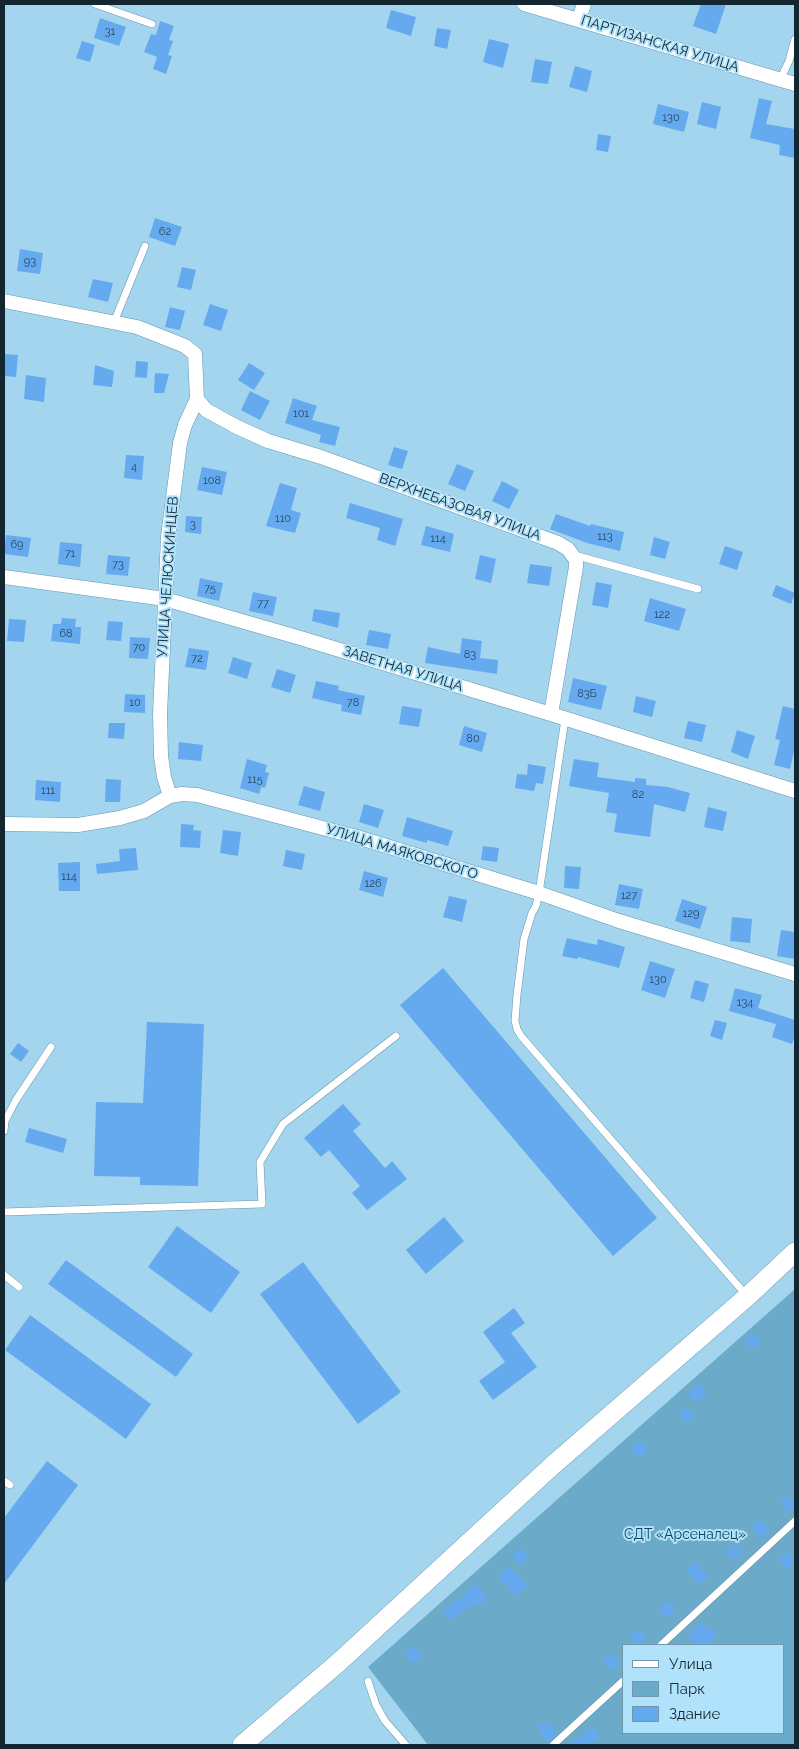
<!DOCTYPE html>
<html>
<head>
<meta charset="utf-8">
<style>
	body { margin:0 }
	#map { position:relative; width:799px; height:1749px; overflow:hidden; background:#a4d5ee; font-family:Raleway,sans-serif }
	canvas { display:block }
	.frame { position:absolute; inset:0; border:5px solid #142731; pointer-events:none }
	.legend { position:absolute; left:622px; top:1644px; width:162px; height:90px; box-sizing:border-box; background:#b1e2fb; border:1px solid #7297aa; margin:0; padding:6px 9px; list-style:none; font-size:15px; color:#142731 }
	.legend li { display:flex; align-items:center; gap:10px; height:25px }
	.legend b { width:25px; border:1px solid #7297aa }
</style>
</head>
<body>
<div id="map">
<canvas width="799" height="1749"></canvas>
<div class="frame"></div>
<ul class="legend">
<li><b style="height:6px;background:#fff"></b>Улица</li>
<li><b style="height:14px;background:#6baac8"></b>Парк</li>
<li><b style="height:14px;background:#65a9ef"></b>Здание</li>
</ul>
</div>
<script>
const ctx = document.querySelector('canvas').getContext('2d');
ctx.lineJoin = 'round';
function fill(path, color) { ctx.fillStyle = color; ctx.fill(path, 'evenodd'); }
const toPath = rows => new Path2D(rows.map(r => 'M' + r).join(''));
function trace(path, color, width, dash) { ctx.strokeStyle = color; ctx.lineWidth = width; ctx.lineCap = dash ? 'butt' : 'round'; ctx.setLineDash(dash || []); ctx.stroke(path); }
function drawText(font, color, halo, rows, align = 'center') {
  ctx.font = font + ' Raleway,sans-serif'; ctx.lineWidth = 4; ctx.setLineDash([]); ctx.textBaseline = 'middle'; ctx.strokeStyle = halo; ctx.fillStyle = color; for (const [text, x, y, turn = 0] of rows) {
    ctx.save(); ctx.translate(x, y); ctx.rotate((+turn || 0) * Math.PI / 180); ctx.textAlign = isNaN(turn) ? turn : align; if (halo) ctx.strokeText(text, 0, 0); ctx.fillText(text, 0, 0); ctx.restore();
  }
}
const green = toPath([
	[795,1289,795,1745,428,1745,368,1667],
	[623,1645,783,1645,783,1733,623,1733]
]);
const building = toPath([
	[701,4,726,4,716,34,693,26],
	[391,10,416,17,411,36,386,28],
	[100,18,126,27,119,46,94,38],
	[160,21,174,26,169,40,173,41,168,55,172,56,166,74,153,69,157,57,144,52,151,34,156,35],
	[437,28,451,30,447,49,434,46],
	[489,39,509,44,503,68,483,62],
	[82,41,95,45,90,62,76,58],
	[535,59,552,62,548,84,531,82],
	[575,66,592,71,587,92,569,87],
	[759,98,772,101,766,124,795,129,795,158,779,155,780,145,750,138],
	[702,102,721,107,716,129,697,124],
	[658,104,689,112,684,132,653,124],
	[598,134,611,136,608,152,596,150],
	[155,218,182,227,175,246,149,237],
	[20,249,43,253,40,274,17,271],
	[182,267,196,270,191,290,177,287],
	[93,279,113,283,108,302,88,297],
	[210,304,228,310,221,331,203,325],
	[170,307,185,311,180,330,165,327],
	[4,354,18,355,16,377,4,376],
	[136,361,148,362,147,378,135,377],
	[249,363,265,373,254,390,238,380],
	[95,365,114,371,112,387,93,385],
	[155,373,169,374,164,393,154,393],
	[26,375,46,378,44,402,24,399],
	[250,391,270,401,260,420,241,410],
	[293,398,317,406,312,420,340,427,335,446,319,442,321,435,285,423],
	[394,447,408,451,402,469,388,465],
	[126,455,144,456,142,480,124,478],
	[457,464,474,471,465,491,448,484],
	[202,467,227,472,222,495,197,490],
	[502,481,519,490,509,509,492,501],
	[280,483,297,488,291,510,301,513,295,533,266,526],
	[350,503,403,519,395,546,377,540,380,528,346,518],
	[556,514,590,526,591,524,624,532,620,551,587,543,550,529],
	[186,516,202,517,201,534,185,532],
	[426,526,454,534,450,552,421,545],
	[6,535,31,538,28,557,4,554],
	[654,537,670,542,665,559,650,555],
	[60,542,82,544,80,567,58,564],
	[725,546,743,552,737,570,719,564],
	[108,555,130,557,128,576,106,574],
	[480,555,496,559,491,583,475,579],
	[530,564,552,567,549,586,527,583],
	[200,578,223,583,219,601,197,596],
	[596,582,612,585,608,608,592,605],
	[776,585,795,593,791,604,772,596],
	[253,592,277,597,273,616,249,611],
	[650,598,686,609,679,631,644,621],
	[314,609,340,613,338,628,312,621],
	[62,618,76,619,75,627,81,627,80,644,51,641,53,624,61,624],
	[9,619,26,620,24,642,7,641],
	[108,621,123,622,121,641,106,640],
	[369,630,391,634,388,649,366,645],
	[130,637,150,638,148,659,129,658],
	[462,638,482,641,480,658,498,660,497,674,425,663,428,647,460,654],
	[189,648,209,651,206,670,185,667],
	[233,657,252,663,247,679,228,673],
	[277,669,296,675,290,693,271,687],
	[573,678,607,686,601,710,568,702],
	[316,681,339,686,338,690,365,696,361,715,341,711,342,705,312,698],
	[125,694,145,695,145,713,124,712],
	[636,696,656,701,652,717,633,712],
	[402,706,422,709,419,727,399,724],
	[783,706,795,709,795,747,790,769,774,765,780,740,775,739],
	[688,721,706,725,702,742,684,738],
	[109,723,125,723,124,739,108,738],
	[464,726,487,733,482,752,459,745],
	[737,730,755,736,748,759,731,752],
	[179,742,203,745,201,761,178,759],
	[247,759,267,765,265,772,269,773,265,788,261,787,259,794,240,788],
	[574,759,599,763,597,777,635,782,635,778,646,779,646,785,668,787,690,793,685,812,654,804,650,837,614,832,617,814,606,812,609,793,569,786],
	[528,764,546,767,543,784,536,783,534,791,515,788,517,774,527,775],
	[106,779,121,780,120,802,105,802],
	[36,780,61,782,60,802,35,800],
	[304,786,325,792,320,811,298,805],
	[364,804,384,810,378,828,359,822],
	[708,807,727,812,723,831,704,827],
	[407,817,453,831,448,846,427,840,427,843,402,836],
	[181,824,194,825,193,830,201,831,200,848,180,847],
	[223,830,241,832,238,856,220,853],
	[483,846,499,848,497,862,481,860],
	[136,848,138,870,97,874,96,864,120,861,119,849],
	[286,850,305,854,302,870,283,866],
	[80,862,80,891,59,891,58,863],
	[565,866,581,867,579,889,564,888],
	[364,871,388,878,383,897,359,890],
	[619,884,643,889,639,909,615,905],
	[449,896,467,900,462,922,443,917],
	[682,899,707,907,700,929,675,921],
	[732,917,752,919,750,943,730,941],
	[781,930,795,932,795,959,777,956],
	[567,938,597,945,598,939,625,947,619,968,578,957,577,959,562,956],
	[650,961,675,969,665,998,641,990],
	[443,968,657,1218,613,1256,400,1005],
	[695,980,709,984,704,1002,690,998],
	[735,988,762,995,758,1008,795,1020,795,1035,792,1044,772,1037,776,1024,729,1011],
	[715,1020,727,1023,722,1040,710,1036],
	[147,1022,204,1024,198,1186,140,1185,140,1177,94,1176,96,1102,143,1103],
	[18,1043,29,1051,21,1062,10,1054],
	[343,1104,361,1124,353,1131,385,1168,392,1161,407,1179,367,1210,352,1193,360,1186,329,1150,321,1157,304,1138],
	[29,1128,67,1139,63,1153,25,1142],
	[444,1217,464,1241,426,1274,406,1250],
	[177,1226,240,1272,211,1313,148,1267],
	[66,1260,193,1354,176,1377,48,1284],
	[303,1262,401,1392,358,1424,260,1294],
	[514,1308,525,1323,511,1333,537,1367,493,1400,479,1381,505,1362,483,1332],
	[30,1315,151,1404,126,1439,5,1350],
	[752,1333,761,1342,753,1350,744,1341],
	[699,1384,707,1393,695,1403,688,1394],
	[687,1406,695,1416,685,1423,678,1413],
	[641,1441,648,1451,639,1458,631,1448],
	[47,1461,78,1485,4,1584,4,1518],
	[789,1495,795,1503,795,1506,787,1512,780,1502],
	[761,1520,770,1530,761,1538,752,1528],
	[735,1544,743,1552,735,1560,726,1552],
	[521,1548,529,1558,519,1565,512,1555],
	[788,1552,795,1563,786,1570,778,1559],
	[695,1562,708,1577,699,1585,686,1570],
	[509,1566,528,1585,516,1596,498,1577],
	[475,1584,487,1599,478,1606,475,1603,451,1621,443,1611,467,1593,466,1591],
	[669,1601,676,1611,666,1618,659,1608],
	[702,1622,717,1636,708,1645,697,1645,688,1636],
	[640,1629,647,1639,637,1645,630,1636],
	[414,1646,422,1656,412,1663,405,1652],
	[612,1654,620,1664,610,1671,603,1661],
	[546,1720,557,1734,548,1743,537,1727],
	[593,1727,601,1737,590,1745,568,1745]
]);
const lane = toPath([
	[95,4,152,24],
	[780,80,789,61,795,39],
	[114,322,145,246],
	[574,555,698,589],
	[565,719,539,893,536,906,532,913,524,939,517,995,515,1021,517,1029,521,1036,747,1296],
	[4,1131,5,1121,16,1100,51,1047],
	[4,1212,262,1204,260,1162,283,1124,396,1036],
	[4,1275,19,1287],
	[4,1481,10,1485],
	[661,1645,795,1521],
	[368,1681,376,1705,385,1721,406,1745],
	[553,1745,623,1681]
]);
const street = toPath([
	[524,4,795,84],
	[579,19,584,4],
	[4,301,137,327,185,346,195,354,197,399,185,425,180,443,168,537,160,714,161,756,164,777,170,796],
	[197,399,206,410,237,427,268,441,321,457,558,543,568,549,576,560,576,567,551,714],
	[4,577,165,599,297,637,551,714,795,791],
	[4,824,78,825,120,818,144,811,170,796,182,794,197,795,357,837,539,893,619,921,795,974]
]);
const secondary = toPath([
	[242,1745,339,1662,553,1465,748,1296,795,1252]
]);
const numberNames = [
	["31",110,32],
	["130",671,118],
	["62",165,232],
	["93",30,262],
	["101",301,414],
	["4",134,467],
	["108",212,481],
	["110",283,519],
	["3",193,525],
	["113",605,537],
	["114",438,539],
	["69",17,545],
	["71",70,554],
	["73",118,565],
	["75",210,589],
	["77",263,604],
	["122",662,615],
	["68",66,634],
	["70",139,648],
	["83",470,655],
	["72",197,659],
	["83Б",587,694],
	["10",135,703],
	["78",353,703],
	["80",473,739],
	["115",255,780],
	["111",48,791],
	["82",638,795],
	["114",69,877],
	["126",373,884],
	["127",629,896],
	["129",691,914],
	["130",658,980],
	["134",745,1003]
];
const streetNames = [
	["ПАРТИЗАНСКАЯ УЛИЦА",660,44,17],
	["ВЕРХНЕБАЗОВАЯ УЛИЦА",460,507,20],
	["УЛИЦА ЧЕЛЮСКИНЦЕВ",168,577,-86],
	["ЗАВЕТНАЯ УЛИЦА",403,669,17],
	["УЛИЦА МАЯКОВСКОГО",402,852,17]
];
const parkNames = [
	["СДТ «Арсеналец»",685,1535]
];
fill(green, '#6baac8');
fill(building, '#65a9ef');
trace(lane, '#6695ad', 8);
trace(street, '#6695ad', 15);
trace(secondary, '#6695ad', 20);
trace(lane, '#fff', 7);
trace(street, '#fff', 14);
trace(secondary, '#fff', 19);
drawText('11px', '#284860', null, numberNames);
drawText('14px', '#142731', '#b1e2fb', streetNames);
drawText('14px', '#15455a', '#b1e2fb', parkNames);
</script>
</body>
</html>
